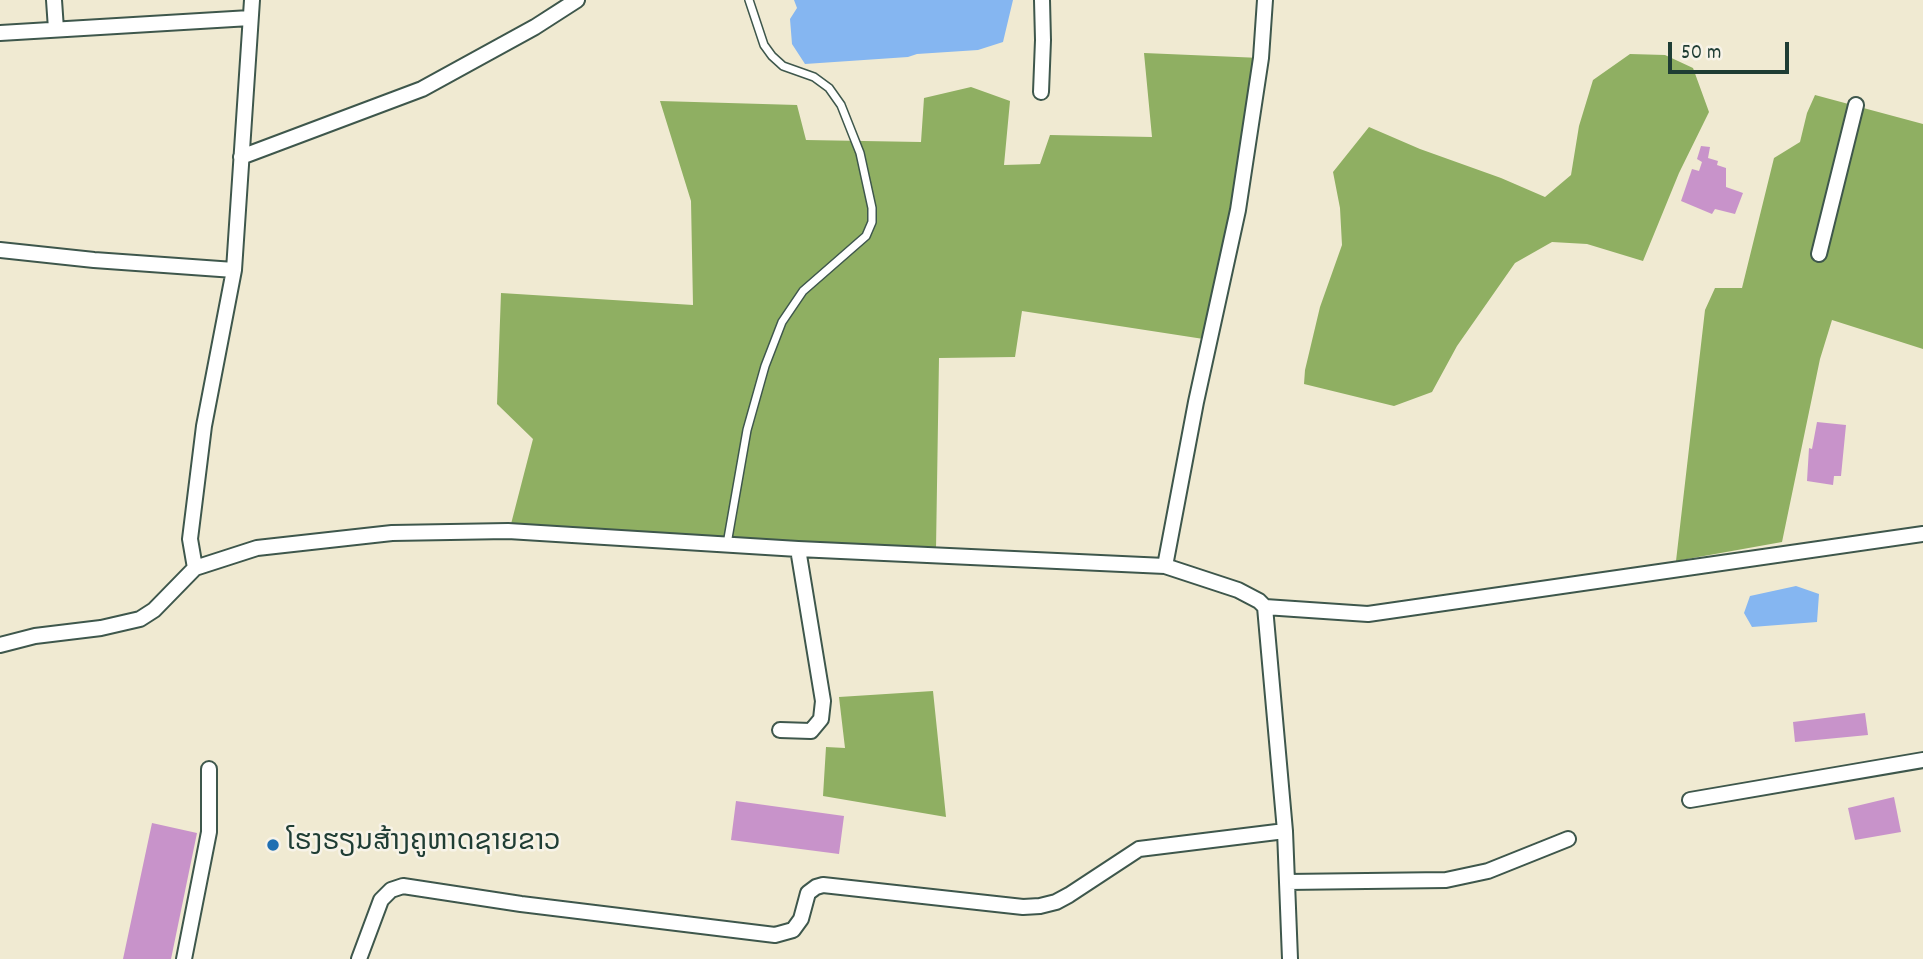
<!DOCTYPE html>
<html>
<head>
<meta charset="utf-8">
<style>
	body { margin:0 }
	#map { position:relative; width:1923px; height:959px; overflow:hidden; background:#f0ead2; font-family:Dekko,sans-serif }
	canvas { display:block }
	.scale { position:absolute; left:1668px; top:42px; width:121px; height:32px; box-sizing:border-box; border:4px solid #1f3d34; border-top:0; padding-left:9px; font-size:21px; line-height:24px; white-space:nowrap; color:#1f3d34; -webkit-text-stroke:5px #f7f3e8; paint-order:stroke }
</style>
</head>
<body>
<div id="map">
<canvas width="1923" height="959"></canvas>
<div class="scale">50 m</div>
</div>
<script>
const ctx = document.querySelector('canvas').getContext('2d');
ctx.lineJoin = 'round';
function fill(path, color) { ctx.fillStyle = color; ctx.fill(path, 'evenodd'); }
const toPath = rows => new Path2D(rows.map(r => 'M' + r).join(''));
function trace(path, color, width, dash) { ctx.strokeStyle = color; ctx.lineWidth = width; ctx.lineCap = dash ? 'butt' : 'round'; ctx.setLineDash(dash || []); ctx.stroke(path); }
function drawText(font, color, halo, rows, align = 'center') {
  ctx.font = font + ' Dekko,"Noto Sans Lao",sans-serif'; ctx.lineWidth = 5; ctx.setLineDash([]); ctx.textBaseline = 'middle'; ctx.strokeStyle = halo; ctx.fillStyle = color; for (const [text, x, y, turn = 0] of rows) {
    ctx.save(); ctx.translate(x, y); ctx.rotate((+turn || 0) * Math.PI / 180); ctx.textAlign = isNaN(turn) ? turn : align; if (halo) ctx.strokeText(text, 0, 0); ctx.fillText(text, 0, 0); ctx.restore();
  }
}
const forest = toPath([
	[1144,53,1261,58,1210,340,1022,311,1015,357,939,358,936,549,511,524,533,439,497,404,501,293,693,305,691,201,660,101,797,105,806,140,921,142,924,98,971,87,1010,101,1004,165,1040,164,1050,135,1152,137],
	[1630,54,1665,55,1693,68,1709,112,1679,173,1643,261,1587,244,1552,242,1515,263,1457,346,1432,392,1394,406,1304,384,1305,370,1320,307,1342,245,1340,208,1333,172,1369,127,1420,149,1501,178,1545,197,1571,175,1579,126,1593,80],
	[1815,95,1923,124,1923,349,1832,320,1820,359,1782,542,1676,561,1705,310,1715,288,1742,288,1774,158,1800,142,1807,113],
	[933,691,946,817,823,796,826,747,845,748,839,697]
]);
const water = toPath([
	[794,0,1013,0,1003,42,978,50,917,54,908,57,805,64,792,44,790,19,797,8],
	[1796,586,1819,594,1817,622,1752,627,1744,613,1750,596]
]);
const building = toPath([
	[1701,146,1710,147,1708,158,1718,161,1717,165,1726,168,1726,187,1743,193,1735,214,1715,209,1712,214,1681,201,1692,169,1699,171,1702,162,1697,159],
	[1817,422,1846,425,1841,476,1834,476,1833,485,1807,481,1809,448,1812,449],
	[1865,713,1868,735,1795,742,1793,722],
	[1894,797,1901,832,1855,840,1848,808],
	[736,801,844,816,839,854,731,840],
	[152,823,197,833,171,959,123,959]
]);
const service = toPath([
	[727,544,747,430,765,366,782,322,803,291,866,236,872,222,872,208,860,153,841,105,829,88,814,77,783,66,772,56,764,45,749,0]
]);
const minor = toPath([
	[54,0,56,29],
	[0,33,250,18],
	[1041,92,1043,40,1042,0],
	[241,157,422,89,535,27,577,0],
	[0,250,94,260,234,270],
	[1819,254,1856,105],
	[1165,566,1196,402,1238,210,1261,58,1265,0],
	[195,568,190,539,204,426,234,270,252,0],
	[1265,607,1285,831,1290,959],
	[0,645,35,636,101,628,140,619,154,610,195,568,257,548,392,533,508,531,798,549,1165,566,1238,590,1259,601,1265,607,1368,614,1923,534],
	[780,730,811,731,821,719,823,701,798,549],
	[1690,800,1923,760],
	[1287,882,1446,880,1488,871,1568,839],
	[184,959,209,832,209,769],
	[359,959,381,900,391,890,403,886,521,904,775,935,793,930,801,919,808,893,816,887,823,885,1023,907,1040,906,1056,902,1069,895,1139,849,1285,831]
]);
const markers = [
	[273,845,7,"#1f6fb2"]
];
const poiNames = [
	["ໂຮງຮຽນສ້າງຄູຫາດຊາຍຂາວ",287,845]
];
fill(forest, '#8faf62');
fill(water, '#85b6f1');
fill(building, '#c893ca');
trace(service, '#3e574c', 10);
trace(minor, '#3e574c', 18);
trace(service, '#fff', 7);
trace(minor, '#fff', 14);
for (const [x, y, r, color] of markers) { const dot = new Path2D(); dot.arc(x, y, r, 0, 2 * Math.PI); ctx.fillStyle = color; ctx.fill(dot); trace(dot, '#f7f3e8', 2.5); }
drawText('28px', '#1f3d34', '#f7f3e8', poiNames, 'left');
</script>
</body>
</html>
